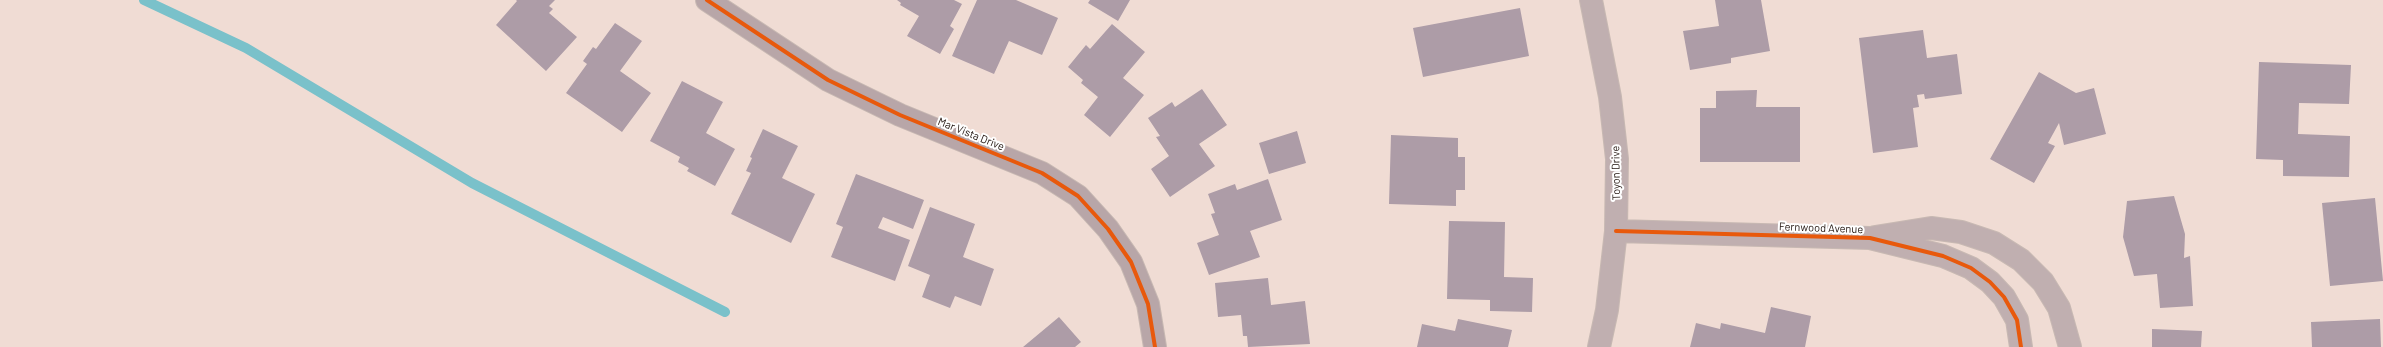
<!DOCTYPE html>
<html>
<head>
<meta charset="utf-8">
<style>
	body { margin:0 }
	canvas { display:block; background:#f0dcd4 }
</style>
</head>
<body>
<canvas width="2383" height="347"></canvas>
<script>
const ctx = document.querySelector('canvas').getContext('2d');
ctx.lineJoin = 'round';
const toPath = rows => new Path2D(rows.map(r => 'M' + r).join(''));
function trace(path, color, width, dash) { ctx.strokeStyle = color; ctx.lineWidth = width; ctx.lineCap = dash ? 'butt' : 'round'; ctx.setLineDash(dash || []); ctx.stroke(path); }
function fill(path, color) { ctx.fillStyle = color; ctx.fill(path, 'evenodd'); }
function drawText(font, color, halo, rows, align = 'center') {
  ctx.font = font + ' Barlow,sans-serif'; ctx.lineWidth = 4; ctx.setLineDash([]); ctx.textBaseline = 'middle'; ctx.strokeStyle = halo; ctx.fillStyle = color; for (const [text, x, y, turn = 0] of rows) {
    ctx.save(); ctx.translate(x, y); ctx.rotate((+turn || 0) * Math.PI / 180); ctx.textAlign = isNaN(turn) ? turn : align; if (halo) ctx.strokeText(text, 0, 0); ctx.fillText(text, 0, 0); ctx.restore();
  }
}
const stream = toPath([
	[144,0,246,48,472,183,725,312]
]);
const building = toPath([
	[516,0,555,0,549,6,553,9,549,13,577,37,546,71,496,25,517,1],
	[897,0,954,0,962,4,950,26,954,29,940,54,907,36,919,16,900,5,901,3],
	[977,0,1016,0,1058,18,1042,55,1009,41,994,74,952,56],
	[1090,0,1130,0,1118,21,1088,3],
	[1715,0,1761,0,1770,51,1731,58,1731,63,1690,70,1683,31,1719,26],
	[1520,8,1529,56,1423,77,1413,28],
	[615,23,642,41,620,71,651,93,622,132,566,93,587,64,583,61,593,47,596,49],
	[1112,24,1145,52,1123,78,1144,95,1110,137,1084,115,1098,97,1081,83,1083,80,1068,67,1086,45,1090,49],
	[1923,30,1927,58,1957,54,1962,94,1925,99,1924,94,1917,95,1919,107,1913,108,1918,147,1873,153,1859,38],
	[2259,62,2351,65,2349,104,2299,103,2298,134,2350,136,2349,177,2283,176,2283,160,2256,159],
	[2039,72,2076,93,2094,88,2106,134,2064,145,2059,123,2048,143,2055,146,2034,183,1990,159],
	[682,81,723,102,706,133,735,149,715,186,687,171,689,168,678,162,680,157,650,141],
	[1202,89,1227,125,1199,144,1215,166,1170,197,1151,169,1169,156,1156,137,1160,136,1148,118,1172,102,1175,107],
	[1757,90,1756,107,1800,107,1800,162,1700,162,1700,108,1716,108,1716,91],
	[763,129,798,146,782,178,815,194,791,243,731,214,751,173,746,171,752,158,750,157],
	[1297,131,1306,163,1269,174,1259,143],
	[1391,135,1458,138,1458,157,1465,157,1465,190,1456,190,1456,206,1389,204],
	[856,174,924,200,913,229,883,217,878,228,910,240,895,281,831,257,843,227,836,224],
	[1268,179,1282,220,1250,231,1260,257,1209,275,1197,243,1219,235,1211,214,1215,213,1208,194,1235,184,1237,190],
	[2174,196,2185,234,2184,258,2190,256,2193,306,2160,308,2157,274,2134,276,2123,237,2127,201],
	[2375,198,2383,281,2330,286,2322,203],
	[930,207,975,224,963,257,994,269,981,306,955,296,950,308,922,297,930,275,908,266],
	[1449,221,1505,222,1504,277,1533,278,1532,312,1490,311,1490,300,1447,299],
	[1268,278,1271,305,1305,301,1310,344,1248,347,1247,336,1243,336,1241,315,1218,317,1215,283],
	[1771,307,1811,316,1805,347,1690,347,1696,323,1720,329,1721,323,1765,333],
	[1059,317,1081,342,1075,347,1023,347],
	[1458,319,1512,330,1508,347,1417,347,1422,324,1455,331],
	[2380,319,2381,347,2312,347,2311,322],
	[2152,329,2202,331,2201,347,2152,347]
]);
const street = toPath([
	[1591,0,1610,97,1617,159,1616,231,1607,310,1599,347],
	[1616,231,1870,238,1943,256,1971,268,1990,282,2004,297,2017,320,2021,347],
	[1875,237,1931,228,1961,232,1994,243,2021,260,2043,282,2059,308,2070,347]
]);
const secondary = toPath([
	[707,0,828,80,900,115,1042,173,1078,196,1108,229,1131,262,1148,304,1155,347]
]);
const cycleway = toPath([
	[707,0,828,80,900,115,1042,173,1078,196,1108,229,1131,262,1148,304,1155,347],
	[1616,231,1870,238,1943,256,1971,268,1990,282,2004,297,2017,320,2021,347]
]);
const streetNames = [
	["Mar Vista Drive",971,134,22],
	["Toyon Drive",1616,173,-91],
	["Fernwood Avenue",1821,228,2]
];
trace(stream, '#7ac1ca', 10);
fill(building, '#ad9ca7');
trace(street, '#c8b9b3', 24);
trace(secondary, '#c8b9b3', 24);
trace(street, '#c0afb0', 22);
trace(secondary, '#b8a6a8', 22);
trace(cycleway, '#e8590c', 4);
drawText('11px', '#20130d', '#fff', streetNames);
</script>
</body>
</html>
